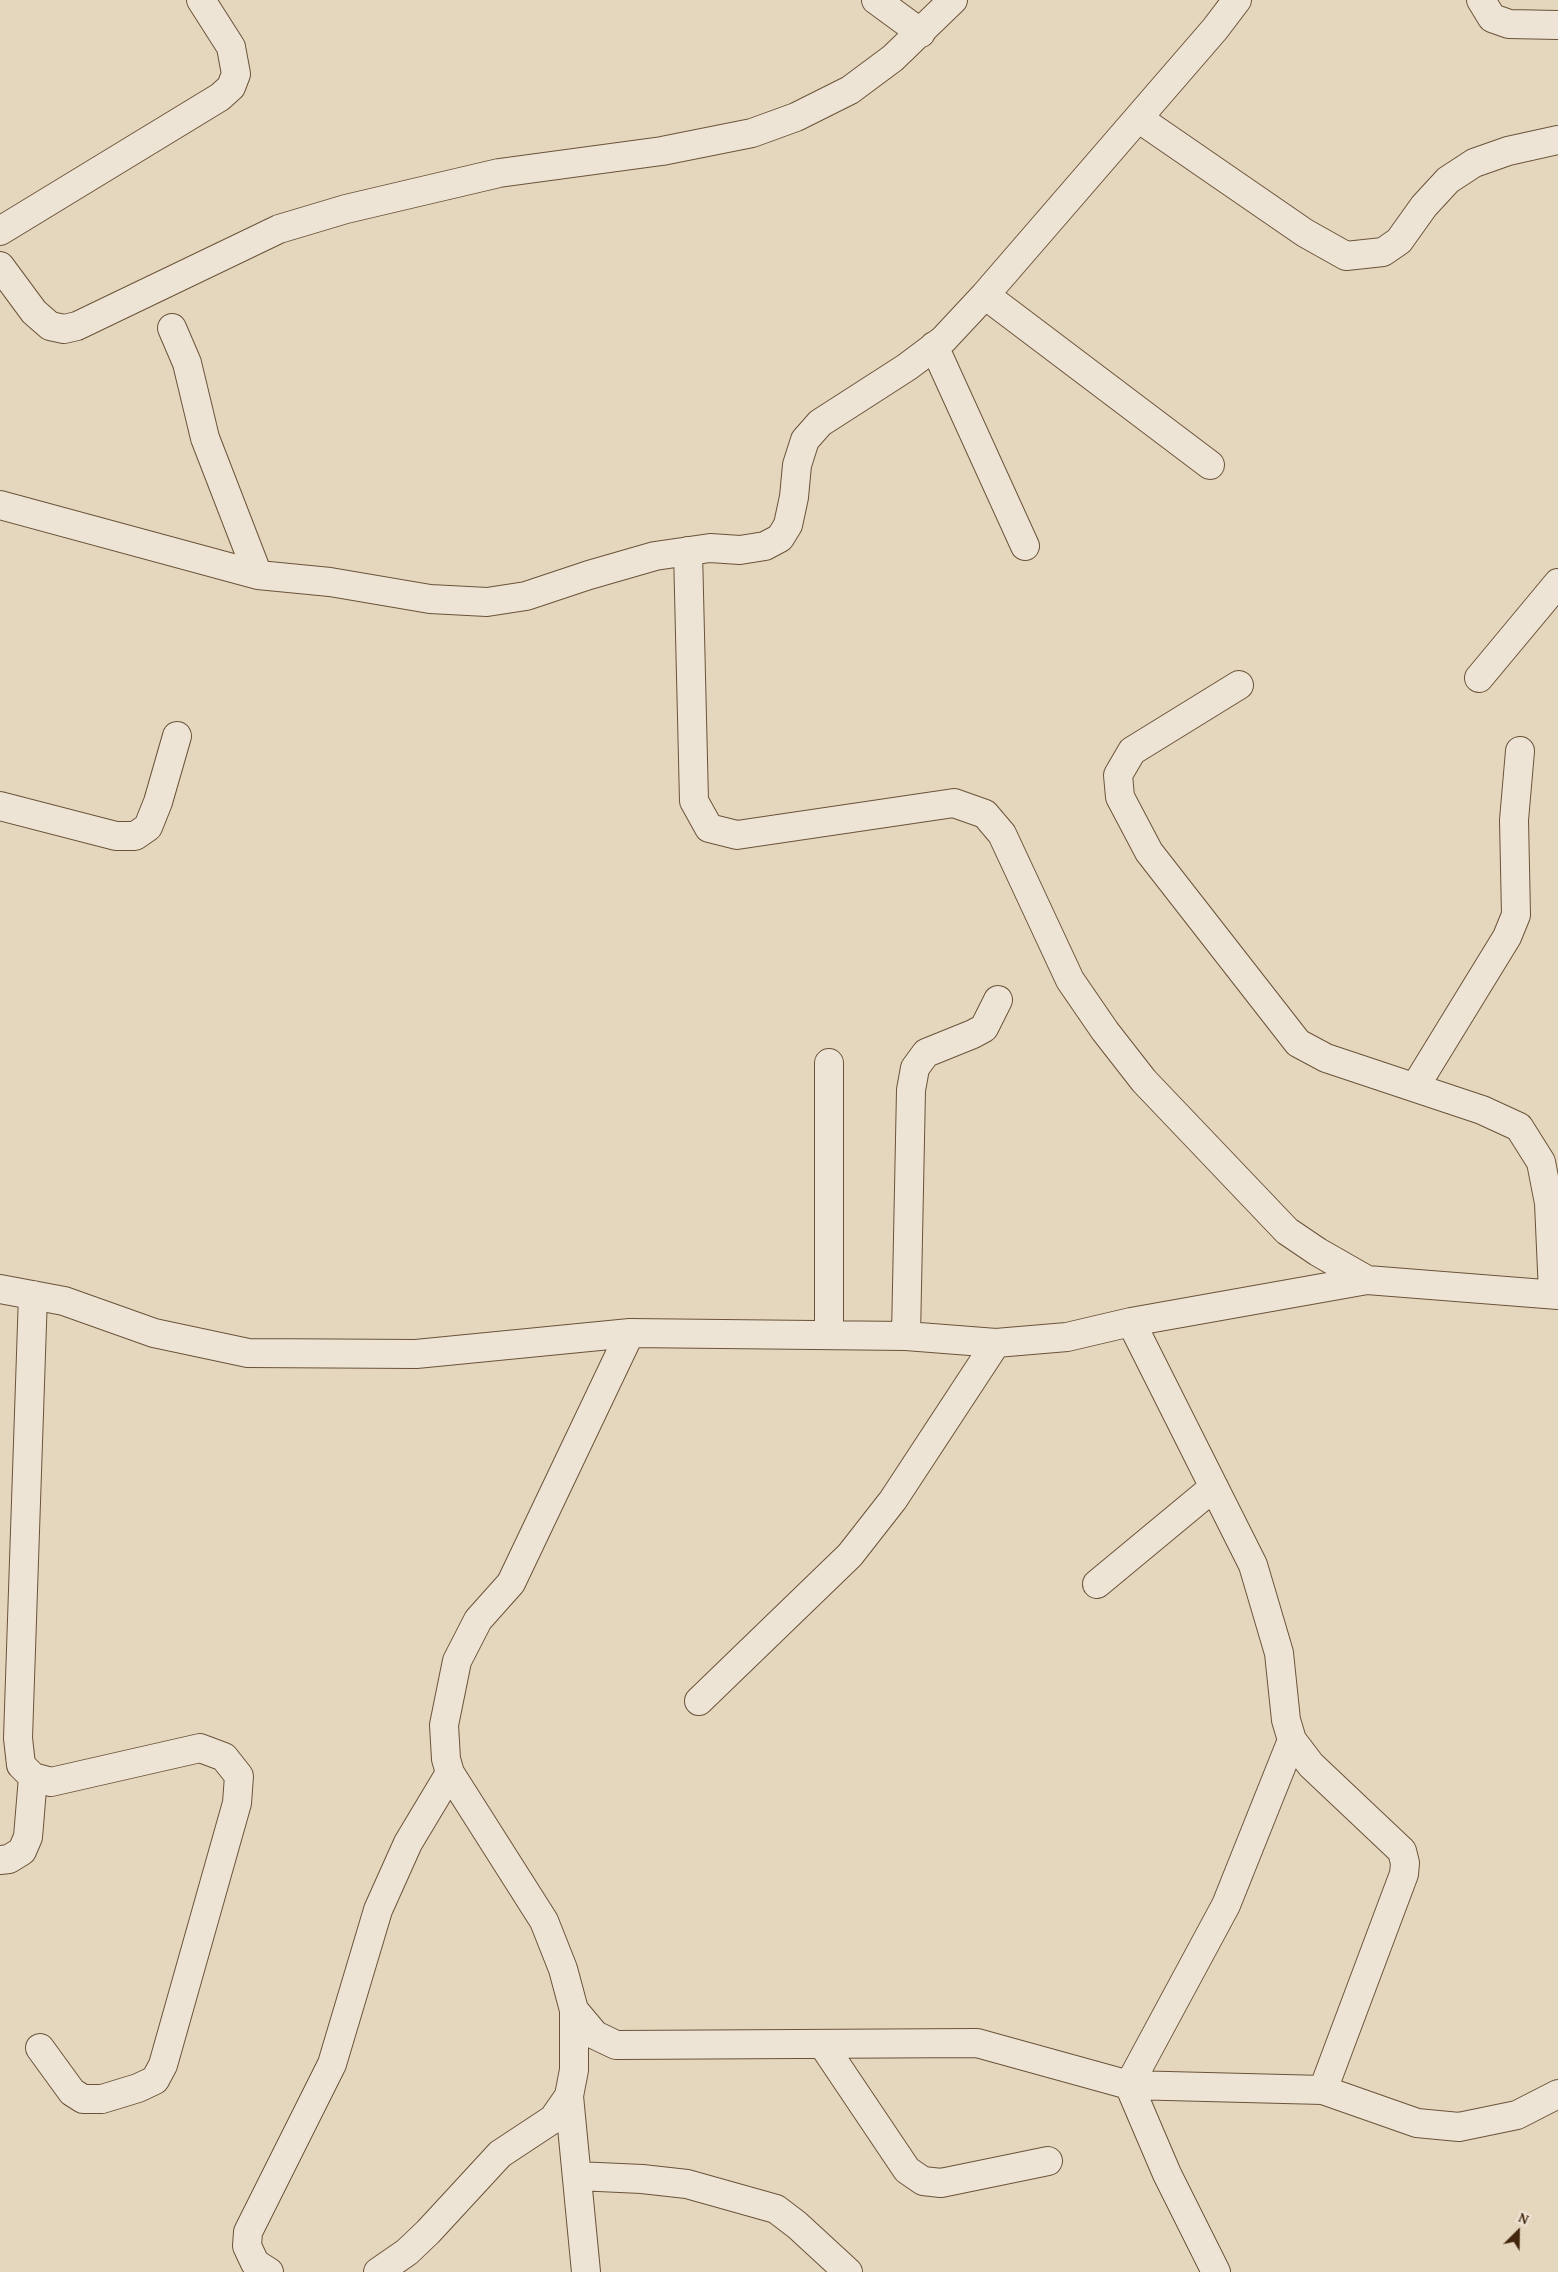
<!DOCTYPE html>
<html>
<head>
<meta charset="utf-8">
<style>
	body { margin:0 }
	#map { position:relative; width:1558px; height:2272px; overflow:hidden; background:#e5d6be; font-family:"Gentium Book Plus",serif }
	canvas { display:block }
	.north { position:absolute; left:1493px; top:2207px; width:50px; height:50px; -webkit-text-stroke:4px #eee4d5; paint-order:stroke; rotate:23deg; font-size:14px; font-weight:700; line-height:20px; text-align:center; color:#42270d }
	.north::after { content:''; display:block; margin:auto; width:18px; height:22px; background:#42270d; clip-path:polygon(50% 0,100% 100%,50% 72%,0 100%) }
</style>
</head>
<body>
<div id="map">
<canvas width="1558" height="2272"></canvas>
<div class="north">N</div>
</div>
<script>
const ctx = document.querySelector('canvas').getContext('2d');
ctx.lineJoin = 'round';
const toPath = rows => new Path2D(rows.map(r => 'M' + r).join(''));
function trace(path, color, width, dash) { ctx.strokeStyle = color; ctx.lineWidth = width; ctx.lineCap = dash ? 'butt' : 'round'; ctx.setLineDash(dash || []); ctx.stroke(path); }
const minor = toPath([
	[876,0,921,33],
	[1481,0,1492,18,1509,24,1558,25],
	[1138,118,1305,233,1346,256,1383,252,1399,241,1424,206,1448,180,1474,163,1508,151,1558,140],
	[0,231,220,97,231,87,236,74,231,47,201,0],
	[0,266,34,312,50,326,64,329,77,326,279,229,346,209,499,173,662,151,752,133,796,117,850,90,893,58,953,0],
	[985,295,1210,465],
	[172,328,187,363,205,438,258,575],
	[934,346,1025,546],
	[0,505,258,575,330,582,430,599,487,602,526,596,589,575,655,556,710,548,740,550,765,546,780,538,788,525,794,497,797,465,805,440,820,423,907,367,943,340,985,295,1215,29,1237,0],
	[688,551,694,801,709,828,737,835,954,803,985,814,1002,834,1070,980,1105,1031,1144,1081,1287,1231,1318,1252,1367,1280],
	[1479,678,1558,583],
	[1239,685,1132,751,1118,775,1120,797,1149,852,1298,1043,1326,1058,1482,1110,1519,1127,1541,1162,1549,1203,1553,1293],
	[0,806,116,836,135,836,148,827,158,802,177,736],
	[1415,1087,1507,937,1516,915,1514,820,1520,751],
	[0,1289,64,1301,154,1333,248,1353,416,1354,630,1333,906,1336,996,1343,1067,1337,1131,1322,1367,1280,1558,1295],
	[33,1295,18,1738,21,1765,33,1777,51,1782,200,1748,224,1757,239,1776,237,1803,163,2065,155,2080,138,2088,102,2099,83,2099,72,2092,40,2048],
	[1131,1322,1253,1565,1279,1653,1286,1720,1292,1740,1311,1765,1402,1851,1405,1863,1404,1874,1323,2090],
	[829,1335,829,1063],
	[906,1336,911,1090,915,1068,926,1053,973,1034,984,1028,998,1000],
	[1097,1584,1214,1487],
	[699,1701,850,1555,893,1500,996,1343],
	[0,1860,9,1859,22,1851,28,1837,33,1777],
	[574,2010,595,2035,616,2045,977,2043,1129,2085,1323,2090,1417,2123,1459,2127,1517,2115,1558,2094],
	[823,2045,907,2170,923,2181,941,2183,1048,2161],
	[569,2096,586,2272],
	[577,2176,642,2179,687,2184,776,2209,797,2225,848,2272],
	[269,2272,255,2263,247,2246,248,2232,332,2064,378,1910,408,1843,450,1773],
	[378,2272,407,2252,428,2232,500,2154,553,2119,569,2096,574,2070,574,2010,563,1969,544,1921,450,1773,446,1759,444,1725,457,1661,478,1620,511,1583,630,1333],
	[1216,2272,1167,2174,1129,2085,1226,1905,1292,1740]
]);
trace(minor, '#6b5339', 30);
trace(minor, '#eee4d5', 28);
</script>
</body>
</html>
